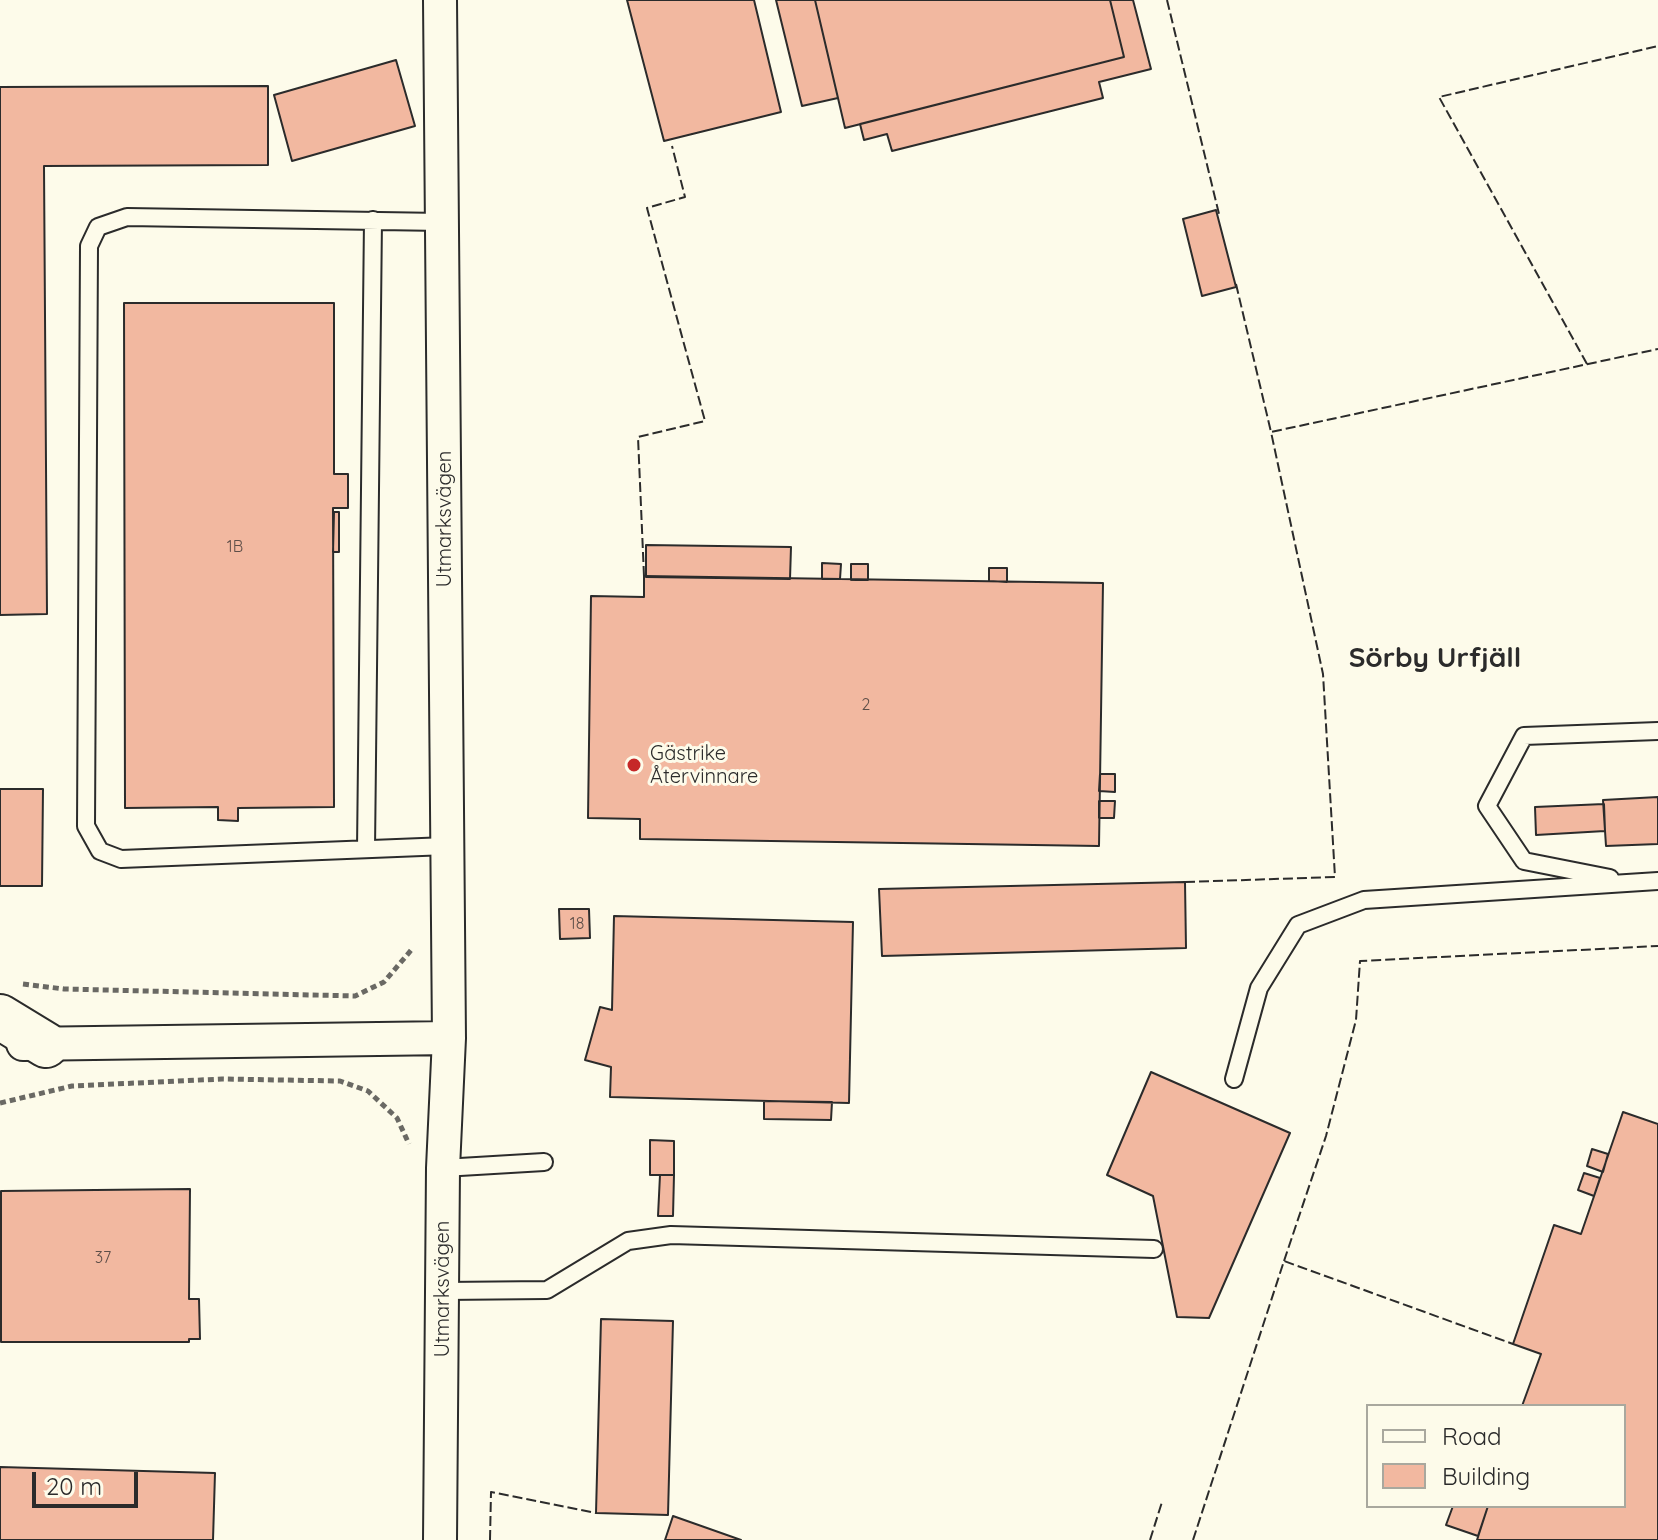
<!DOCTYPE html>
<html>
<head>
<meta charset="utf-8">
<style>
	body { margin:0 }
	#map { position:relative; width:1658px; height:1540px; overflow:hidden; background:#fdfbea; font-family:Quicksand,sans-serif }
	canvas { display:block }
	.legend { position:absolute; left:1366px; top:1404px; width:260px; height:104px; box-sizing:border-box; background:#fdfbea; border:2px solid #a9a89e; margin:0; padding:10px 14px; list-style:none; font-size:24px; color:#2b2b2b }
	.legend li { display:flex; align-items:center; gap:16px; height:40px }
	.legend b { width:40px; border:2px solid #a9a89e }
	.scale { position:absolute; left:32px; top:1472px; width:106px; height:36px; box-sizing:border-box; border:4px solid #2b2b2b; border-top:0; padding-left:10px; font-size:24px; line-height:28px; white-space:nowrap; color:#2b2b2b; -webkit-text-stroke:6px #fdfbea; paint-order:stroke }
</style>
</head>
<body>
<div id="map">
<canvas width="1658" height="1540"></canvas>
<ul class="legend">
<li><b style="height:10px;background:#fdfbea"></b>Road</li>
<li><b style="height:22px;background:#f2b8a0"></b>Building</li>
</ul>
<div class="scale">20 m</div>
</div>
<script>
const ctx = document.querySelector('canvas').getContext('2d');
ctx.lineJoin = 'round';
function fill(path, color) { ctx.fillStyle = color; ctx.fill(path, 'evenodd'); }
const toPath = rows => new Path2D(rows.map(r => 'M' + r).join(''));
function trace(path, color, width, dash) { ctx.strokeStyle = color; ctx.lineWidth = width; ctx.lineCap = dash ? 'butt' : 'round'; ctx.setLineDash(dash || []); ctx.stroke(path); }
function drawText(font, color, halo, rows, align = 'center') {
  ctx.font = font + ' Quicksand,sans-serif'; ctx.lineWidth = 6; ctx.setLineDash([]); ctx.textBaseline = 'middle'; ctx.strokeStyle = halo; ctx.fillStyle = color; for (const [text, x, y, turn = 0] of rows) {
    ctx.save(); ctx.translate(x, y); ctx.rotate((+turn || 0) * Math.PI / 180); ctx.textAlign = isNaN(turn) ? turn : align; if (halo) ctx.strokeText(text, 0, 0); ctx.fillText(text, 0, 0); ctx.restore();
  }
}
const building = toPath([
	[627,0,754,0,781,112,664,141,627,0],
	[776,0,815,0,838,98,802,106,776,0],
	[815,0,1110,0,1124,57,845,128,815,0],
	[1110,0,1133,0,1151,69,1099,82,1103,98,892,151,887,134,864,140,860,124,1124,57,1110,0],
	[396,60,415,126,292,161,274,95,396,60],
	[268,86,268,165,44,166,47,614,0,615,0,87,268,86],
	[1216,210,1236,287,1202,296,1183,219,1216,210],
	[124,303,334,303,334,474,348,474,348,508,333,508,334,807,238,808,238,821,218,820,218,807,125,808,124,303],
	[334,512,339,512,339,552,333,552,334,512],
	[646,545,791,547,790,579,646,577,646,545],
	[822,563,841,564,840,579,822,579,822,563],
	[851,564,868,564,868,580,851,580,851,564],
	[989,568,1007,568,1007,582,989,581,989,568],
	[644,576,1103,583,1099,846,640,839,640,819,588,818,591,596,644,597,644,576],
	[1100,774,1115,774,1115,792,1099,791,1100,774],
	[0,789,43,789,42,886,0,886,0,789],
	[1658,797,1658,844,1606,846,1603,800,1658,797],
	[1099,801,1115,801,1114,818,1099,818,1099,801],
	[1604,804,1605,831,1536,835,1535,807,1604,804],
	[1185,882,1186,948,882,956,879,889,1185,882],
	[559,909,589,909,590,938,560,939,559,909],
	[614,916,853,922,849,1103,610,1097,611,1067,585,1060,600,1007,612,1010,614,916],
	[1151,1072,1290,1133,1209,1318,1177,1317,1153,1196,1107,1175,1151,1072],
	[764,1101,832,1102,831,1120,764,1119,764,1101],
	[1623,1112,1658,1124,1658,1540,1477,1540,1488,1506,1624,1506,1624,1406,1522,1406,1541,1354,1513,1344,1554,1225,1581,1234,1623,1112],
	[650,1140,674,1141,674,1175,650,1175,650,1140],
	[1592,1149,1608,1154,1603,1172,1587,1166,1592,1149],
	[1584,1173,1600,1178,1594,1196,1578,1190,1584,1173],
	[660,1175,674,1175,673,1216,658,1216,660,1175],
	[190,1189,189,1299,199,1299,200,1339,189,1339,189,1342,1,1342,1,1191,190,1189],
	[601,1319,673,1321,668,1515,596,1513,601,1319],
	[0,1467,215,1473,213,1540,0,1540,0,1467],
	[1453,1506,1488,1506,1478,1536,1446,1525,1453,1506],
	[673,1516,741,1540,665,1540,673,1516]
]);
const path = toPath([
	[23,984,64,989,355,996,384,982,413,948],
	[0,1103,72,1086,222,1079,340,1081,368,1091,397,1118,409,1144]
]);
const service = toPath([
	[442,222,127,217,98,227,89,246,86,826,100,851,121,859,447,846],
	[366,849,373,220],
	[1610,878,1524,861,1487,806,1524,736,1658,731],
	[1234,1079,1259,988,1298,925,1364,900,1658,881],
	[443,1168,544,1162],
	[444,1291,547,1290,628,1241,671,1235,1154,1249]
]);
const minor = toPath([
	[440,0,449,1038,443,1168,440,1540],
	[23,1044,449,1038]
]);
const secondary = toPath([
	[0,1017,46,1045]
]);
const fence = toPath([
	[1167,0,1219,214],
	[1236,284,1271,432],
	[1587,364,1439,97,1658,46],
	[644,576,638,437,705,421,647,208,685,197,672,146],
	[1185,882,1335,877,1323,674,1271,432,1658,349],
	[1284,1261,1326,1136,1356,1020,1360,961,1658,946],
	[490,1540,491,1492,596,1513],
	[1150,1540,1162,1502],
	[1193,1540,1284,1261,1513,1344]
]);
const markers = [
	[634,765,8,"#c62828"]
];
const numberNames = [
	["1B",235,547],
	["2",866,705],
	["18",577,924],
	["37",103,1258]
];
const streetNames = [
	["Utmarksvägen",445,519,-90],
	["Utmarksvägen",443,1289,-90]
];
const poiNames = [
	["Gästrike",650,754],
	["Återvinnare",650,777]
];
const districtNames = [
	["Sörby Urfjäll",1435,659]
];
fill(building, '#f2b8a0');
trace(building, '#2b2b2b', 2);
trace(service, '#2b2b2b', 20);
trace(minor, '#2b2b2b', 36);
trace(secondary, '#2b2b2b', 48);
trace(path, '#6a6964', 5, [6, 4]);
trace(service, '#fdfbea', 16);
trace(minor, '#fdfbea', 32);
trace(secondary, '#fdfbea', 44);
trace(fence, '#2b2b2b', 2, [10, 4]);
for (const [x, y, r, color] of markers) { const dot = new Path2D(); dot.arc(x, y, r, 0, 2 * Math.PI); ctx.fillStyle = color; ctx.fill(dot); trace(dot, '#fdfbea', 3); }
drawText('16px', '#5d4e48', null, numberNames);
drawText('20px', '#2b2b2b', '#fdfbea', streetNames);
drawText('20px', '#2b2b2b', '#fdfbea', poiNames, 'left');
drawText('bold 28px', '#2b2b2b', '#fdfbea', districtNames);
</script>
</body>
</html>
